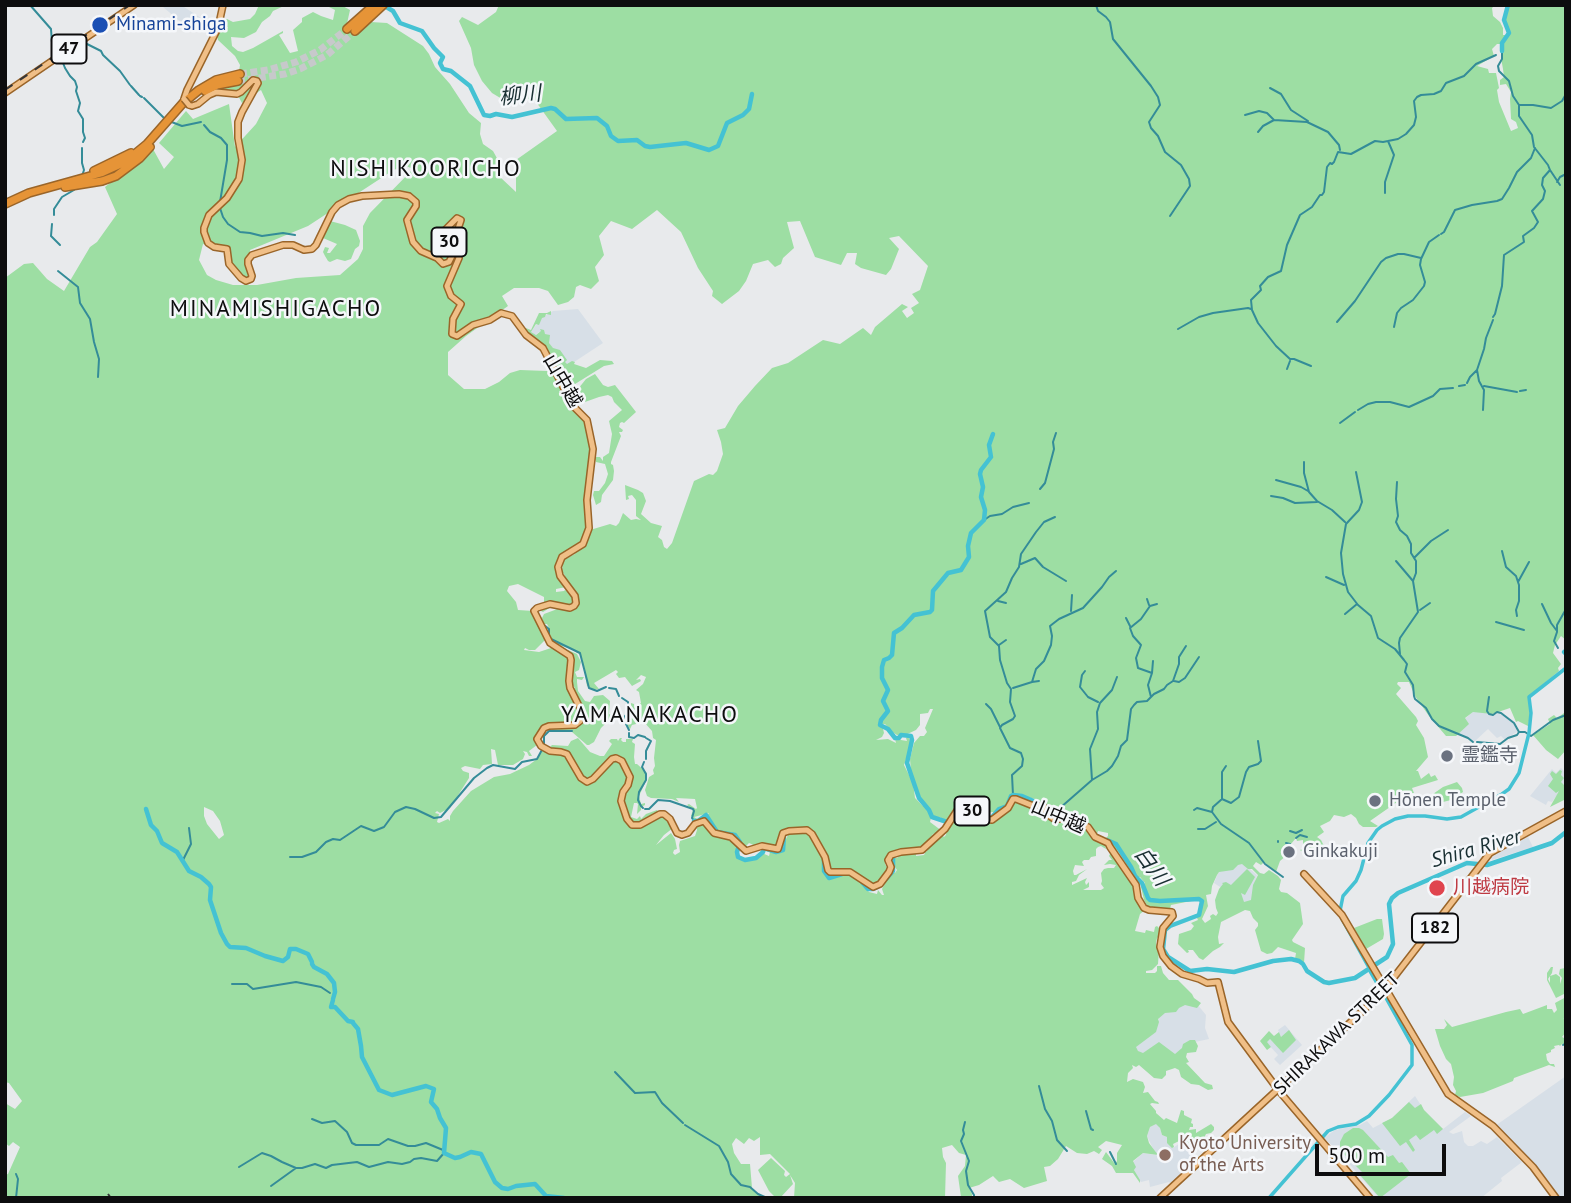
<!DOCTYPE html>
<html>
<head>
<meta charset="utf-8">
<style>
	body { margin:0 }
	#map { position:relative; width:1571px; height:1203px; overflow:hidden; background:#e8eaec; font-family:"PT Sans",sans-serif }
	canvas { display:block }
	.frame { position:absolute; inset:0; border:7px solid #0d0d0e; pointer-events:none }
	.scale { position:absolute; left:1315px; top:1144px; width:131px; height:32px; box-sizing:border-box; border:4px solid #0d0d0e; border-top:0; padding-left:9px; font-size:21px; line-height:24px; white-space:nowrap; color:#0d0d0e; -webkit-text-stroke:5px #f5f7fa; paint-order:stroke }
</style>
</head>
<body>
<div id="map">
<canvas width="1571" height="1203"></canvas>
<div class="frame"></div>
<div class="scale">500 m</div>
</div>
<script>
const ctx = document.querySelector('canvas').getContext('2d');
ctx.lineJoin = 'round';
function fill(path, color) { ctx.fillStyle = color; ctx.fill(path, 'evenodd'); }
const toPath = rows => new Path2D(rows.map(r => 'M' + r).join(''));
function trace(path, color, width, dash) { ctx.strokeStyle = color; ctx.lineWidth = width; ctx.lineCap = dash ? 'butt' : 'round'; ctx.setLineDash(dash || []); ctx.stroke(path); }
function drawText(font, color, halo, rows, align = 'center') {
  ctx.font = font + ' "PT Sans","Noto Sans JP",sans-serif'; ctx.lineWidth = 5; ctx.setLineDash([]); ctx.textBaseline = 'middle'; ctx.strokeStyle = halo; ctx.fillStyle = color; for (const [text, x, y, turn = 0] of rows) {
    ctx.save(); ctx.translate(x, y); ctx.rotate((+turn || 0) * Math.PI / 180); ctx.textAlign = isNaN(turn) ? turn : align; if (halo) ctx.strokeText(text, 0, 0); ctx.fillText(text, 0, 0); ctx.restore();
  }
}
const built = toPath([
	[174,5,181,5,201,18,189,29,163,7],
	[578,309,603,343,568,366,548,343,548,335,539,332,535,335,531,332,541,318,553,311],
	[1475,710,1486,711,1492,716,1500,713,1513,723,1518,731,1505,740,1501,736,1497,738,1488,729,1474,742,1459,734,1458,725],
	[1561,768,1566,773,1566,783,1552,802,1548,801,1546,805,1530,796,1552,769,1556,773],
	[1528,837,1533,847,1492,860,1491,858,1497,854],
	[1243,863,1257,875,1254,886,1252,902,1243,902,1214,883,1219,871],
	[1186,1003,1197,1004,1206,1015,1205,1028,1209,1039,1195,1042,1180,1053,1175,1055,1159,1043,1141,1055,1134,1047,1158,1022,1159,1014],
	[1285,1025,1302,1045,1280,1065,1274,1059,1278,1055,1266,1042,1270,1039,1274,1043,1281,1037,1278,1030],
	[1566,1076,1566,1198,1559,1198,1536,1168,1495,1126],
	[1415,1096,1424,1110,1443,1129,1465,1112,1471,1116,1449,1132,1453,1134,1462,1131,1464,1142,1468,1146,1473,1146,1481,1141,1487,1144,1497,1137,1522,1162,1501,1178,1502,1181,1481,1198,1379,1198,1338,1151,1324,1138,1335,1130,1360,1125,1367,1121,1373,1128,1392,1118],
	[1157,1123,1160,1128,1162,1135,1167,1137,1169,1144,1173,1148,1183,1141,1187,1151,1197,1162,1172,1185,1169,1182,1150,1187,1149,1180,1141,1182,1135,1174,1134,1169,1135,1167,1133,1162,1143,1153,1156,1155,1147,1136,1150,1127]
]);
const green = toPath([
	[259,5,286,5,273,11,270,16,262,22,256,32,244,38,231,37,232,46,238,51,243,52,253,48,283,31,283,33,279,35,290,53,298,51,293,30,302,22,302,18,313,12,321,16,333,20,335,10,325,5,341,5,350,10,346,28,354,35,371,22,387,23,423,46,429,54,435,67,450,84,469,113,481,123,480,134,483,144,493,151,498,160,500,177,516,192,516,160,557,131,534,99,502,99,492,93,482,81,474,65,471,48,459,21,462,17,478,25,496,12,499,5,1495,5,1492,8,1493,16,1500,22,1503,28,1503,35,1506,35,1509,33,1505,19,1509,5,1566,5,1566,640,1561,636,1555,645,1553,653,1561,664,1558,668,1559,671,1528,697,1531,710,1528,726,1518,721,1516,722,1510,708,1492,714,1473,712,1465,718,1469,724,1456,736,1446,736,1429,716,1415,696,1409,682,1398,682,1397,684,1401,688,1396,694,1416,717,1418,721,1416,725,1424,738,1428,757,1416,771,1418,771,1421,779,1429,773,1431,777,1435,775,1438,780,1412,788,1414,793,1410,793,1370,821,1378,826,1376,827,1363,827,1359,824,1356,818,1351,814,1344,817,1334,815,1330,821,1320,826,1324,832,1317,837,1321,840,1325,848,1324,851,1314,857,1309,854,1307,855,1300,850,1303,849,1305,850,1307,848,1303,844,1303,840,1297,841,1296,838,1285,851,1288,854,1280,861,1276,872,1264,862,1261,865,1256,862,1253,866,1260,873,1264,874,1269,870,1278,876,1281,880,1279,889,1281,892,1287,893,1300,903,1303,924,1292,940,1293,942,1305,948,1304,963,1295,959,1296,953,1278,947,1272,953,1267,954,1261,951,1255,930,1258,926,1258,923,1253,918,1250,911,1245,910,1221,922,1218,937,1219,944,1224,943,1220,947,1213,951,1203,960,1199,958,1193,950,1188,950,1189,952,1187,953,1178,944,1179,934,1191,930,1194,926,1191,923,1198,920,1197,918,1202,911,1201,899,1171,905,1170,909,1149,909,1144,900,1141,887,1145,883,1140,877,1134,879,1130,876,1129,868,1118,851,1104,840,1108,836,1108,833,1098,831,1097,834,1104,837,1102,839,1096,836,1091,831,1094,837,1104,842,1106,849,1101,846,1098,847,1096,849,1096,856,1091,857,1089,860,1084,860,1082,862,1084,866,1075,865,1073,871,1074,875,1076,875,1087,869,1079,875,1076,881,1072,882,1072,885,1087,878,1085,882,1086,885,1089,882,1089,887,1083,890,1101,890,1104,888,1101,884,1102,881,1101,873,1104,869,1108,868,1114,868,1116,865,1110,864,1104,865,1109,860,1112,860,1109,856,1110,854,1111,854,1121,865,1120,867,1135,885,1137,898,1145,910,1140,914,1135,931,1145,933,1146,930,1154,932,1155,927,1157,926,1162,931,1161,935,1157,938,1156,943,1159,950,1158,964,1152,970,1146,971,1146,973,1155,973,1157,971,1157,966,1161,966,1163,973,1169,980,1178,980,1192,994,1194,998,1201,1003,1197,1008,1185,1005,1179,1008,1176,1012,1165,1013,1158,1019,1159,1022,1156,1032,1136,1047,1138,1051,1143,1053,1159,1042,1175,1054,1182,1048,1183,1044,1190,1040,1195,1040,1198,1046,1196,1052,1187,1053,1186,1057,1189,1062,1186,1063,1205,1083,1212,1085,1213,1089,1208,1090,1199,1085,1191,1084,1181,1077,1179,1070,1175,1068,1166,1071,1166,1075,1162,1079,1154,1078,1139,1065,1136,1067,1132,1065,1133,1068,1128,1073,1127,1082,1133,1079,1143,1082,1145,1087,1143,1093,1148,1092,1155,1101,1158,1102,1159,1104,1152,1103,1150,1104,1156,1111,1156,1113,1164,1120,1166,1118,1177,1123,1181,1110,1184,1111,1184,1115,1192,1119,1191,1123,1193,1124,1193,1127,1190,1127,1189,1130,1196,1129,1196,1133,1211,1124,1214,1127,1214,1130,1211,1133,1206,1134,1199,1148,1187,1151,1185,1146,1183,1146,1179,1141,1173,1144,1174,1147,1172,1148,1167,1143,1167,1137,1162,1135,1160,1128,1156,1124,1150,1127,1147,1136,1149,1143,1158,1155,1143,1153,1133,1161,1136,1167,1134,1170,1140,1180,1140,1183,1133,1173,1116,1173,1112,1166,1102,1159,1106,1152,1115,1164,1117,1161,1117,1153,1122,1145,1106,1141,1098,1147,1102,1150,1099,1154,1094,1151,1087,1154,1077,1153,1066,1146,1058,1159,1050,1166,1044,1167,1047,1181,1024,1188,1010,1179,999,1182,993,1176,979,1185,969,1188,972,1194,972,1198,959,1198,961,1197,958,1176,965,1166,966,1155,959,1153,952,1145,942,1148,943,1157,946,1163,945,1198,794,1198,795,1183,790,1175,793,1184,780,1198,776,1198,769,1191,758,1170,771,1158,785,1171,784,1175,786,1177,790,1174,770,1154,760,1155,760,1137,754,1141,749,1138,744,1144,736,1138,732,1144,734,1153,741,1164,750,1164,752,1188,755,1192,766,1198,5,1198,5,1175,8,1174,20,1147,13,1142,9,1146,5,1143,5,1103,15,1109,22,1101,9,1083,5,1082,5,278,24,264,33,263,47,279,64,291,90,247,97,242,117,214,105,187,153,149,164,169,174,157,159,143,186,111,193,119,229,104,235,147,256,124,267,103,261,90,242,103,236,92,214,91,221,87,237,83,240,65,235,56,218,40,217,35,220,29,228,28,222,21,223,19,227,19,233,22,250,19,255,14],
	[1497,44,1501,44,1501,58,1503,69,1504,77,1500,80,1500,85,1506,84,1511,92,1510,99,1511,119,1516,122,1518,128,1511,131,1499,102,1497,90,1499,88,1496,73,1489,73,1488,69,1477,66,1494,56,1492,49],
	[404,165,413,169,370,213,363,226,363,249,358,259,340,275,296,278,257,285,233,285,216,280,207,275,199,260,203,244,225,249,236,278,249,278,250,250,308,226,392,171],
	[657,210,681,232,698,268,713,291,712,296,722,304,739,291,746,281,753,264,768,260,775,267,781,264,783,258,794,248,787,222,800,221,815,257,841,265,847,253,857,253,855,264,861,268,886,275,891,269,899,249,889,238,899,236,928,266,920,290,912,294,919,303,911,308,914,313,907,318,902,311,908,307,902,304,875,327,871,335,863,328,840,344,823,340,788,363,772,368,755,386,738,406,725,428,717,430,721,442,723,454,717,471,713,475,709,474,694,481,672,543,667,549,664,547,662,540,658,537,662,526,651,523,641,514,646,501,643,493,638,490,625,485,626,500,629,499,628,496,632,495,636,500,636,516,641,520,636,519,631,520,623,513,619,523,616,526,610,524,590,530,586,543,575,551,576,552,575,554,565,559,563,561,562,571,565,576,563,578,577,597,578,600,577,606,572,610,550,606,539,610,543,612,551,607,560,608,544,614,542,618,544,624,547,624,549,628,546,633,553,643,571,649,579,654,582,658,587,686,593,690,599,689,594,683,616,670,618,672,616,674,619,678,625,677,632,686,641,681,640,679,636,680,641,675,646,677,643,684,636,690,639,692,641,703,634,708,634,704,631,703,631,709,628,710,624,720,630,729,632,725,644,722,652,731,653,738,656,740,654,758,655,766,653,770,654,774,649,777,646,787,645,790,647,796,651,798,672,799,679,802,676,798,695,799,697,808,696,809,689,804,687,805,693,810,691,816,693,817,693,821,695,822,704,820,704,816,697,819,694,817,709,813,706,817,707,820,710,820,714,830,726,834,731,833,734,836,735,834,736,834,740,844,743,849,749,843,758,847,763,845,777,848,779,846,783,832,786,830,801,829,812,832,823,851,824,855,809,832,799,831,789,833,785,841,783,842,784,849,782,851,775,852,767,848,766,851,770,852,769,856,762,853,753,860,742,859,738,855,740,848,738,846,736,849,736,844,732,838,727,836,714,835,709,825,704,822,696,825,697,830,695,836,680,841,679,845,680,852,675,855,673,853,674,850,677,849,675,839,671,833,656,845,664,835,673,828,669,818,664,815,636,828,630,825,625,819,620,798,627,786,629,776,622,761,617,759,608,762,615,758,623,761,630,774,631,783,622,798,624,808,629,821,631,824,637,825,659,814,657,810,646,814,641,819,640,816,637,819,631,817,634,803,637,803,638,804,637,814,641,810,641,807,645,805,645,803,641,804,639,796,647,779,647,773,637,764,635,764,634,757,635,744,632,742,633,739,626,739,626,742,623,742,621,740,622,738,620,738,618,741,617,739,611,739,609,741,612,744,604,756,600,756,590,752,578,738,571,741,568,746,552,745,549,748,550,750,561,751,568,755,581,777,585,781,591,780,607,763,593,781,588,783,583,781,579,777,567,757,557,753,551,753,543,749,537,759,529,765,510,774,494,777,471,791,453,811,450,816,450,821,448,819,439,823,437,822,439,814,435,813,437,811,440,813,450,808,469,778,469,773,463,771,461,768,465,766,480,769,483,765,492,764,491,749,495,750,498,765,513,765,523,759,525,754,523,751,527,752,529,756,532,756,529,751,537,745,536,737,540,730,544,727,550,724,572,725,580,719,580,712,572,698,568,684,569,658,565,652,554,647,539,652,524,650,525,648,529,650,535,650,546,639,534,617,533,611,518,610,516,602,507,591,509,586,518,584,544,597,544,604,556,603,570,607,575,604,574,598,570,592,565,590,564,591,556,592,556,589,566,587,558,572,557,563,561,555,576,547,584,540,587,527,586,488,591,454,587,424,574,408,556,378,547,371,520,370,510,373,499,382,485,389,464,389,448,375,448,352,466,336,508,306,502,296,514,288,539,288,548,291,558,305,568,302,574,297,576,287,580,285,591,289,599,281,595,267,604,255,599,236,611,221,632,229],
	[930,709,933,709,925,728,927,732,924,736,920,736,914,743,910,759,911,772,918,797,924,803,925,806,923,806,915,798,913,783,904,765,911,745,910,740,908,737,906,738,907,741,895,739,896,743,888,739,876,740,882,737,884,733,882,724,885,724,891,731,897,735,903,736,916,730,920,725,920,714,928,713],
	[1027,797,1039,800,1053,817,1065,819,1054,819,1050,818,1042,806,1030,805,1038,804,1028,800,1013,800,1009,809,1000,813,992,820,986,821,966,808,961,807,958,809,947,827,946,835,944,837,941,834,934,840,931,846,928,846,929,848,926,852,925,850,923,851,925,853,924,855,916,856,916,854,902,853,897,858,894,857,889,859,892,868,895,867,897,870,895,873,893,873,886,877,887,880,882,889,884,895,882,895,878,890,877,894,869,892,861,882,863,882,867,886,865,882,860,880,863,879,866,879,872,886,878,884,879,881,888,871,889,866,887,867,885,864,890,854,900,851,920,850,929,843,928,841,933,834,936,833,937,834,942,831,930,822,931,818,940,817,943,821,947,822,955,809,956,805,953,801,955,799,961,802,963,801,970,805,970,807,974,811,979,815,987,818,995,814,983,817,978,812,985,814,992,812,998,813,1008,806,1013,798],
	[204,807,213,811,220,821,224,835,219,839,207,824,204,816],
	[1242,864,1248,869,1252,869,1258,875,1253,885,1251,900,1244,902,1241,893,1245,895,1255,877,1247,869,1231,885,1226,882,1222,883,1223,884,1219,889,1215,900,1216,908,1218,913,1216,916,1213,914,1210,916,1211,919,1205,923,1202,919,1208,906,1206,895,1211,894,1212,886,1217,875,1219,872,1233,870,1238,865],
	[330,221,345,225,356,230,360,241,359,246,355,249,351,259,345,261,337,259,330,262,328,261,325,256,323,252,325,247,329,248,327,253,330,253,337,244,323,238],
	[551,311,551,315,546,314,545,317,542,318,539,325,536,324,531,332,536,335,541,331,540,329,544,330,545,334,550,335,549,343,553,348,560,350,567,360,565,362,567,364,572,361,575,362,574,364,586,368,600,360,612,361,614,364,604,366,567,389,565,388,550,358,528,336,523,327,531,330,539,313,547,313],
	[595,374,603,385,608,387,615,385,636,412,624,423,622,422,620,423,619,427,623,430,622,432,619,432,621,436,611,462,611,464,613,465,614,471,613,480,602,495,601,502,596,505,593,495,594,491,599,491,605,483,608,474,605,464,596,462,594,457,600,457,603,461,603,457,609,453,612,434,609,421,622,410,614,402,612,397,608,395,599,397,585,402,579,398,576,392,578,389,586,379],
	[568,650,577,654,581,662,579,670,575,672,577,677,584,677,582,680,577,679,577,682,578,691,585,701,590,702,594,696,603,695,610,701,609,714,611,715,613,712,616,711,609,724,606,723,601,728,594,742,589,745,587,745,572,732,555,731,549,728,570,728,582,720,572,689,575,688,571,683,571,666],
	[1564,713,1566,715,1566,750,1558,759,1546,750,1533,735,1550,724,1548,719,1554,715,1557,718],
	[1560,770,1562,771,1561,775,1564,778,1561,782,1564,785,1566,783,1566,799,1550,807,1559,791,1556,793,1548,786,1553,779,1550,774,1552,771,1556,774],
	[1457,782,1462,788,1463,792,1451,800,1443,802,1441,807,1433,794,1443,787],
	[1377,919,1382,919,1384,934,1383,939,1366,949,1354,928],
	[1551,967,1553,967,1552,973,1548,979,1550,983,1550,976,1556,974,1560,977,1560,984,1562,978,1559,974,1560,969,1565,968,1566,972,1566,993,1556,998,1547,980,1547,973],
	[1566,997,1566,1018,1563,1019,1566,1019,1566,1032,1562,1037,1564,1038,1566,1037,1566,1043,1562,1044,1560,1046,1559,1045,1554,1046,1555,1048,1551,1050,1551,1052,1546,1054,1547,1060,1550,1064,1554,1064,1555,1067,1549,1065,1514,1078,1513,1081,1483,1093,1460,1097,1455,1095,1456,1091,1453,1085,1454,1077,1451,1064,1446,1059,1440,1046,1435,1029,1444,1029,1447,1025,1444,1019,1452,1027,1506,1012,1520,1009,1523,1014,1547,1005,1547,1009,1552,1009,1554,1013,1557,1010,1555,1003],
	[1289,1030,1296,1040,1283,1053,1270,1039,1267,1042,1271,1047,1267,1050,1260,1041,1269,1031,1274,1036,1279,1032,1281,1037],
	[1409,1102,1415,1108,1421,1104,1424,1110,1443,1129,1437,1134,1434,1130,1420,1140,1416,1135,1409,1140,1415,1150,1413,1152,1406,1142,1400,1146,1382,1123,1392,1118],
	[1353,1128,1359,1128,1363,1130,1388,1157,1393,1155,1399,1163,1402,1162,1411,1174,1380,1198,1360,1175,1364,1174,1340,1150,1340,1142,1344,1134]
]);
const stream = toPath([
	[30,5,51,29,52,43,57,53],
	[1096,5,1098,11,1106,17,1110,22,1113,39,1151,86,1158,97,1160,105,1149,122,1151,128,1158,136,1165,152,1181,165,1189,179,1190,186,1170,216],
	[52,39,54,42,70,43],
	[81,43,87,44,101,51,103,55,120,71,130,85],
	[61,58,65,68,70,76,75,81,77,87,76,91,80,103,78,111,83,119,83,132,85,138,83,142],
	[131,86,139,95],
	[1270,88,1281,94,1291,110,1308,121],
	[140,96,142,97],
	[144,98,164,118],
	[1520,105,1533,105,1551,108,1562,101,1566,94],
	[1245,115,1259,111,1267,113,1274,120,1307,122,1328,132,1339,145,1340,150],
	[169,121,182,126,201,122],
	[204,125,210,132,221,138,227,145,227,160,220,202],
	[1258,132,1263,126,1274,120],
	[1550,170,1560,185],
	[82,176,84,170,82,163,82,148],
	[1557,182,1560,177,1566,174],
	[1385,193,1385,182,1394,155,1388,141],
	[220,208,223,217,228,224,240,232,250,233,262,236,283,233,295,235],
	[54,215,54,209,62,197,74,190],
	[52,224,51,236,60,245],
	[1441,234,1444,232,1455,210,1472,205,1497,201,1502,199,1509,188,1517,172,1531,158,1535,148],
	[58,271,78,287,80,303,90,319,94,342,99,359,98,377],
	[1493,317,1495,314,1502,286,1504,255,1524,242,1523,236,1534,228,1538,222,1532,211,1543,199,1545,191,1542,185,1543,178,1550,170,1548,165,1534,147,1532,135,1519,116,1519,105,1513,96,1509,81,1499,71,1498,66,1502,59,1502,51],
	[1337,322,1355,301,1381,262,1386,258,1398,254,1404,254,1421,258],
	[1394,327,1397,313,1401,308,1413,300,1424,286,1425,282,1420,265,1421,259,1429,242,1439,235],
	[1178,329,1199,317,1213,313,1248,308,1251,309],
	[1311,366,1294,359,1290,359,1276,346,1258,323,1252,310,1251,300,1261,290,1260,286,1268,277,1281,271,1287,245,1300,215,1312,207,1320,195,1322,195,1324,192,1327,167,1330,163,1332,164,1334,162,1338,152,1351,154,1375,141,1383,142,1398,139,1406,134,1414,125,1416,117,1414,101,1417,97,1421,95,1434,94,1441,91,1446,83,1464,76,1476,64,1496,55],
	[1287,369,1290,361],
	[1477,370,1479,381,1484,390,1483,410],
	[1467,383,1470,377,1477,370,1484,349,1486,338,1493,320],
	[1459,386,1465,385],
	[1484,386,1517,392],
	[1520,391,1526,390],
	[1358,410,1368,404,1376,402,1390,402,1409,407,1433,396,1440,389,1453,388],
	[1340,423,1355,412],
	[1304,462,1304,473,1309,492,1317,501,1332,510,1345,522],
	[1566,463,1566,462],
	[1356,472,1362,502,1359,510,1346,524,1341,553,1343,574,1348,592,1358,605,1371,616,1378,638,1395,649,1404,660,1407,664,1405,672,1413,685,1414,696,1415,699,1426,708,1432,719,1439,726,1468,738,1473,742],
	[1276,480,1301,487,1308,491],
	[1397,482,1396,499,1398,516,1396,522,1400,530,1407,536,1411,544,1411,553,1416,561,1416,573,1413,581],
	[1040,489,1045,483,1054,449,1053,442,1056,433],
	[1271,496,1283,498,1295,503,1317,502],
	[984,520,990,516,1002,514,1013,507,1029,503],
	[1502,551,1506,567,1516,576,1519,585,1519,601,1516,610,1517,616],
	[1414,558,1431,541,1448,530],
	[1396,561,1413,581,1418,612,1400,638,1399,643,1400,654],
	[1021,564,1035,558,1043,567,1066,581],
	[1326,577,1344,585],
	[1518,582,1529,562],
	[1147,599,1149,605],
	[998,601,1006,603],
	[1542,604,1551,623,1557,631],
	[1420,610,1430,603],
	[1071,611,1072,595],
	[1345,614,1357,604],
	[1126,618,1130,626],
	[1496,622,1524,630],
	[544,625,549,629,549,634],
	[551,639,580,653,589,688,597,691,606,687],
	[999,645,1006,640],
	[1558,648,1554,641,1557,632,1557,625,1566,609],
	[1085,671,1082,675,1080,687,1088,697,1098,702],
	[1152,673,1138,668,1136,658,1141,645,1133,636,1130,628,1141,619,1150,606,1157,604],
	[1174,681,1179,682,1185,678,1199,657],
	[1032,682,1036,669,1044,661,1051,645,1052,636,1050,626,1059,619,1083,608,1102,587,1109,577,1116,571],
	[609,688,616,689,619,696],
	[1013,688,1032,682,1039,681],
	[1151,697,1148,685,1152,673,1153,661],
	[1489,697,1487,711,1489,714,1493,715,1497,712,1501,713,1514,723,1519,732],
	[622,698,628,702,628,707],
	[986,704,991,709,1000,727],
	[628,708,628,713,625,716,624,720,629,730],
	[1520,732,1525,732,1531,736,1553,720,1566,715],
	[629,733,629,737,634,738,638,735,645,737],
	[1477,742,1500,744,1508,738,1517,735,1519,732],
	[646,759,646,751,651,741,646,738],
	[1226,766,1222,772,1222,799,1213,807,1212,812,1221,824,1249,843,1265,864,1283,877],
	[1092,780,1107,771,1112,766,1118,756,1121,746,1127,740,1131,709,1134,705,1137,702,1147,701,1154,694,1164,689,1167,685,1173,681,1179,664,1179,657,1186,646],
	[1013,795,1012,775,1022,766,1023,759,1021,753,1010,748,1000,728,1002,725,1013,719,1015,716,1010,702,1011,689,1007,683,1000,660,999,646,990,637,985,611,1006,592,1012,578,1019,567,1021,554,1036,532,1044,522,1055,517],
	[1222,799,1231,803,1239,797,1246,772,1249,767,1258,764,1261,761,1258,741],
	[643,808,641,806,638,800,639,792,646,780,646,774,642,767,644,762],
	[645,809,649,809,658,800,670,801,693,809,694,811,692,818,694,821],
	[1194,810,1197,808,1212,812],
	[1057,816,1060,808,1092,780,1090,749,1098,729,1097,712,1100,703,1112,690,1117,677],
	[1198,829,1205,829,1216,822],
	[1290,831,1296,833,1302,830],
	[1296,838,1300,835,1307,837],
	[1278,841,1278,842],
	[1286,843,1290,844],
	[290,857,302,857,316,852,326,842,333,839,340,840,361,826,374,831,384,827,395,812,406,807,415,809,434,818,441,817,474,778,487,768,493,765,515,769,522,762,537,759,544,746,544,736,549,731,572,731],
	[183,860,191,844,189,828],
	[232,984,247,984,253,989,296,982,321,987,330,993],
	[1563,1045,1566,1043],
	[615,1072,635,1093,655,1092,662,1103,683,1123],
	[1039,1086,1045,1109,1052,1121,1057,1140,1067,1151],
	[1086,1111,1091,1129,1093,1130],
	[312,1119,322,1123,335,1121,347,1132,352,1143,356,1145,379,1145,388,1139,408,1146,415,1146,426,1143,443,1150],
	[965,1122,963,1130,964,1134,961,1141,969,1161,966,1171,968,1185,974,1195,974,1198],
	[685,1125,719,1146,728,1162,731,1174,741,1185,750,1187,758,1194,767,1198],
	[1110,1152,1116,1164],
	[239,1167,262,1153,271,1156,282,1162,296,1168,302,1168,315,1164,326,1168,332,1165,357,1162,369,1167,388,1162,402,1164,410,1162,414,1159,421,1158,437,1161,444,1153],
	[16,1174,18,1179,16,1198],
	[271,1186,296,1168]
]);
const canal = toPath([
	[1340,911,1343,896,1356,881,1361,870,1368,843,1377,830,1382,826,1395,819,1408,816,1425,816,1447,819,1461,817,1502,794,1509,789,1519,773,1529,733,1531,713,1529,697,1566,668],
	[1342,919,1368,966],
	[1370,971,1381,990],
	[1269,1198,1328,1131,1338,1127,1356,1124,1369,1116,1389,1095,1412,1065,1412,1045,1386,998]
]);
const river = toPath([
	[383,5,393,11,400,23,422,31,434,48,443,57,440,63,443,69,451,71,470,86,484,115,490,116,496,114,512,117,551,108,555,109,566,119,597,118,607,126,611,136,618,141,637,140,645,146,650,147,686,143,709,150,718,146,727,123,743,115,749,109,752,94],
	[1502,51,1502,43,1509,33,1504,20,1508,5],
	[1564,652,1566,654],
	[146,809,151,825,157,831,162,843,177,852,189,871,201,877,209,884,211,887,210,900,221,933,227,944,230,947,246,948,265,956,283,961,288,957,290,949,296,949,308,954,312,962],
	[993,816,999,809,1007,806,1011,796,1013,795,1022,796,1045,806],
	[694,821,698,821,706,815,717,832,735,835,740,842,737,852,738,857,745,860,756,858,763,852,764,848,776,852,783,850,784,835],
	[947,822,932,817,929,810,919,798,907,763,912,740,911,736,901,735,899,738,895,738,888,729,880,725,881,720,888,711,883,701,888,690,882,678,882,667,884,660,889,658,892,655,894,633,902,628,914,615,930,612,932,610,933,591,948,573,961,570,969,557,968,546,971,533,984,520,985,510,981,497,983,487,980,474,981,470,991,457,989,445,993,434],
	[1107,840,1116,844,1131,867,1135,876,1142,883,1148,898,1150,900,1160,901,1199,899,1202,901,1199,915,1170,926,1165,930,1163,949,1168,957,1190,971,1207,969,1234,972,1273,961,1291,959,1299,961,1303,964,1307,971,1324,982,1329,983,1355,978,1387,957,1393,944,1389,904,1392,898,1398,893,1460,866,1467,863,1487,865,1552,843,1566,832],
	[824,860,824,871,829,878,842,874],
	[886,879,893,871,893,856],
	[862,882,868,889,873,889,877,887],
	[312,964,314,967,327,974,334,983,335,992,333,999],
	[333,1000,331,1007,335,1007,348,1021,353,1022],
	[353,1023,358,1029,361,1046,362,1057,379,1090,392,1095,426,1086,434,1089,431,1102,437,1109,440,1118,446,1128,444,1153,455,1158,460,1157,471,1152,481,1154,495,1182,502,1188,508,1189,516,1186,535,1184,546,1196,564,1198]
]);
const highwayTunnel = toPath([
	[240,74,268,70,296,62,320,50,347,29],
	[238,81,285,74,300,69,327,55,355,31]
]);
const major = toPath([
	[5,93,134,5],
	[184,99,187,90,218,28,223,5],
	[189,105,192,106,198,104,209,95,216,92,237,94,241,92,253,80,257,81,258,83,242,112,238,122,238,138,242,160,239,179,227,198,209,215,204,228,204,232,208,243,214,247,227,249,229,264,241,278,246,281,251,279,252,276,248,264,248,260,252,255,283,245,293,245,304,250,312,249,316,245,332,212,338,205,349,199,362,196,399,194,409,196,416,202,416,206,407,220,413,242,421,251,437,258,443,264,449,262,452,256,453,252,450,244,443,235,443,232,457,218,461,220,455,238,459,258,447,286,451,296,461,304,453,319,452,334,457,336,473,325,490,320,501,313,512,316,526,335,543,348,573,406,587,420,593,449,587,500,589,528,583,544,562,557,558,567,560,576,575,596,576,603,574,606,570,608,550,604,537,608,534,611,550,643,570,656,571,660,569,681,570,688,580,708,581,716,580,721,575,725,549,726,544,728,537,739,541,746,550,751,561,752,567,754,581,778,587,782,593,779,612,759,616,758,622,761,630,777,628,785,623,792,621,801,627,819,632,825,640,825,660,814,664,814,670,819,677,833,682,835,688,833,695,824,704,821,714,833,731,837,746,851,762,846,778,849,783,833,789,831,807,830,812,834,825,857,828,870,830,872,850,872,873,887,880,884,889,872,891,867,888,860,891,855,901,852,922,850,945,829,960,806,968,808,981,819,992,820,1008,808,1013,799,1016,799,1031,805,1043,806,1048,815,1054,819,1071,819,1088,827,1095,837,1108,843,1110,847,1136,885,1138,898,1144,908,1149,910,1172,912,1173,916,1163,928,1160,947,1163,956,1171,966,1182,974,1199,979,1207,983,1218,982,1228,1022,1279,1091,1370,1198],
	[1304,874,1342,915,1448,1094,1493,1126,1533,1167,1556,1198],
	[1160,1198,1381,994,1490,853,1566,811]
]);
const highway = toPath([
	[347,29,374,5],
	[355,31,383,5],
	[205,91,217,85,238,81],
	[94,171,131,153],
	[65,187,102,181,116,176,140,158,150,147],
	[5,204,29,193,101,173,125,162,147,144,183,103,199,90,216,80,240,74]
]);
const rail = toPath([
	[5,90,130,5],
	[108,1194,111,1198]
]);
const majorBridge = toPath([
	[184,99,189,105]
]);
const markers = [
	[100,25,9,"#1a4fb4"],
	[1447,756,7,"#6b7280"],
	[1375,801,7,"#6b7280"],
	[1289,852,7,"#6b7280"],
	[1437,888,9,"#e0444e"],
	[1165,1155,7,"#8d6e63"]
];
const shields = [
	[69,49,35],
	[449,242,35],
	[972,811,35],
	[1435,928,46]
];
const shieldNames = [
	["47",69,49],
	["30",449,242],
	["30",972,811],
	["182",1435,928]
];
const transitNames = [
	["Minami-shiga",116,25]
];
const streetNames = [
	["山中越",562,381,60],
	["山中越",1058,817,23],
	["SHIRAKAWA STREET",1337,1034,-44]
];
const worshipNames = [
	["霊鑑寺",1461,756],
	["Hōnen Temple",1389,801],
	["Ginkakuji",1303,852]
];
const healthNames = [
	["川越病院",1453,888]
];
const educationNames = [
	["Kyoto University",1179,1144],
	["of the Arts",1179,1166]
];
const waterNames = [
	["柳川",520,96,-6],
	["Shira River",1476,849,-16],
	["白川",1151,867,54]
];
const quarterNames = [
	["NISHIKOORICHO",426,169],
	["MINAMISHIGACHO",276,309],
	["YAMANAKACHO",650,715]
];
fill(built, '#d7dfe7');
fill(green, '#9ddea3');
trace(stream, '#348c98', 2);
trace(canal, '#44c2d3', 3.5);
trace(river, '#44c2d3', 4.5);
trace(highwayTunnel, '#c7c9cb', 7, [7, 3.5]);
trace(major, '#9a6529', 8);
trace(highway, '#9a6529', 10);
trace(major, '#f0bf87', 5);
trace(highway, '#e69437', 7);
trace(rail, '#363637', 2, [9, 9]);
trace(majorBridge, '#9a6529', 8, []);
trace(majorBridge, '#f0bf87', 5);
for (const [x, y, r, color] of markers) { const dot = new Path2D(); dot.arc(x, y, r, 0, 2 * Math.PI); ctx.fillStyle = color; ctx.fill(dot); trace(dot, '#f5f7fa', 2.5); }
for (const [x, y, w] of shields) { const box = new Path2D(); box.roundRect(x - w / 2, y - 14.5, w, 29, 5); ctx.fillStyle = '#f5f7fa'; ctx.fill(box); trace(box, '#0d0d0e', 2); }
drawText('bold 18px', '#0d0d0e', null, shieldNames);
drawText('19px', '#164399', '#f5f7fa', transitNames, 'left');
drawText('19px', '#0d0d0e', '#f5f7fa', streetNames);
drawText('19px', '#5b616d', '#f5f7fa', worshipNames, 'left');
drawText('19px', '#be3a42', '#f5f7fa', healthNames, 'left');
drawText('19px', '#785e54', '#f5f7fa', educationNames, 'left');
drawText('italic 21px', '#192f32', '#f5f7fa', waterNames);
ctx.letterSpacing = '2px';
drawText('23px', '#0d0d0e', '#f5f7fa', quarterNames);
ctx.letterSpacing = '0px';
</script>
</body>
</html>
